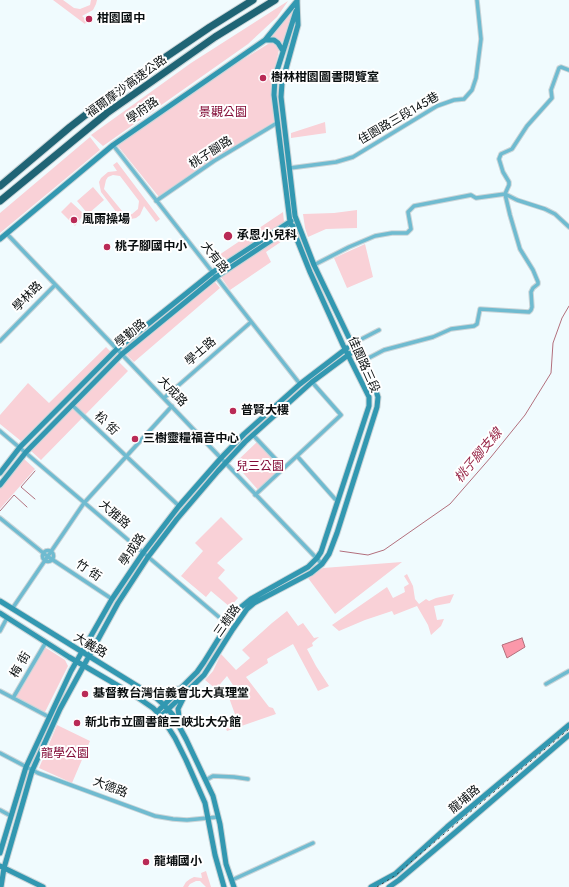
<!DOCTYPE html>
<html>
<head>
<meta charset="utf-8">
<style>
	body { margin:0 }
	canvas { display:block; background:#f0fbfe }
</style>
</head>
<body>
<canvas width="569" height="887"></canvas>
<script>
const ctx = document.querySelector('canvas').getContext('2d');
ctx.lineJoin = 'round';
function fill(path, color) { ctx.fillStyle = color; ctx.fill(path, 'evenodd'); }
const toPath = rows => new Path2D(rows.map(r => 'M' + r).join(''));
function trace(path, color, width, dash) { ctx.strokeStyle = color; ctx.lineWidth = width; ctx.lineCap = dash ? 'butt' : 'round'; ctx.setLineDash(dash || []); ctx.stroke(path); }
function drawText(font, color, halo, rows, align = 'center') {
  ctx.font = font + ' Jost,"Noto Sans TC",sans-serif'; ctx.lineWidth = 4; ctx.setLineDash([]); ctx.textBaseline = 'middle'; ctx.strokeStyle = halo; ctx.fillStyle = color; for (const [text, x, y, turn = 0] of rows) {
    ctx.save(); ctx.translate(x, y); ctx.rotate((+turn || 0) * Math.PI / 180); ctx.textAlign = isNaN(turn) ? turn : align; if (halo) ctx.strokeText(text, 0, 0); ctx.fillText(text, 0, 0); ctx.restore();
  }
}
const green = toPath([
	[53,0,63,0,74,8,80,9,90,5,91,0,97,0,96,4,93,10,82,16,87,20,85,24],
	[288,1,277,17,248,44,103,146,91,135,191,63],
	[293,11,292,24,282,43,278,39,271,37],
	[273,42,279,47,279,50,271,86,274,122,159,197,117,145,203,84,268,44],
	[325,122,326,133,291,138,291,133],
	[90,137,100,150,0,233,0,213],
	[117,162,160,219,156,222,144,206,140,215,136,218,131,219,120,217,101,192,99,182,101,178,108,172,117,171,113,165],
	[113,175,120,176,139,201,138,209,132,214,127,215,122,211,104,189,106,180,108,177],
	[93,187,104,200,88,214,77,201],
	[71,202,84,214,75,226,61,212],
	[357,210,357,228,326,229,308,237,305,228,303,214,334,213],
	[283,212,284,222,217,267,214,267,210,261],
	[285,234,288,237,266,252,271,262,230,290,221,277],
	[365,244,373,277,347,288,334,258],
	[215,282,220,288,134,362,126,354],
	[106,347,111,352,21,441,0,424,0,415,28,383,49,403],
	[119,362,128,371,41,460,30,450],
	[258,441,284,468,259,491,236,465,236,462],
	[23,458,35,469,0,509,0,488],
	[221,517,243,539,217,563,225,570,218,578,238,598,230,607,211,591,206,597,181,576,203,551,195,543],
	[402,562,335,614,308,578,323,568],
	[407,574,413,586,415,599,419,604,426,599,429,601,436,598,454,594,450,603,434,606,437,620,444,619,441,626,431,635,428,625,417,606,394,615,392,611,365,620,339,631,332,625,387,587,393,598,405,592,404,587,409,584,404,576],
	[287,611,298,626,303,623,314,638,319,637,312,643,313,646,307,649,316,666,329,686,318,691,293,644,267,659,268,663,246,677,269,707,273,708,276,714,227,731,223,722,236,717,228,695,233,685,227,676,216,689,205,680,213,671,221,654,236,670,250,658,242,650,272,623],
	[43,646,65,660,68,666,44,714,13,698],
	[57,725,90,741,72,783,39,768],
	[206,871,211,887,206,887,200,881,196,881,190,884,188,887,183,887,186,882,190,879,194,877,202,878,201,873]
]);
const water = toPath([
	[522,638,525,647,507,658,502,645,522,638]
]);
const stream = toPath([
	[35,499,21,487,35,471],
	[0,511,14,495,27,507],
	[340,551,368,555,384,550,450,504,491,457,525,415,551,373,553,343,562,318,569,306]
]);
const street = toPath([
	[113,145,300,384],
	[290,168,336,162,353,157,437,106,454,100,464,99,472,90,476,78,481,39,477,0],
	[505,194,509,185,509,182,503,172,499,159,501,154,512,149,527,126,552,98,551,90,559,68,561,67,569,70],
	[505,194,517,200,545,209,555,214,569,227],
	[156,201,214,161,277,123],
	[7,234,322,564],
	[314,265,349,247,375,236,392,233,407,233,411,229,408,212,414,206,466,196,471,195,476,198,505,194],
	[0,341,55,285],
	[352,344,379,330],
	[361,362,384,350,433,337,451,329,474,326,477,324,480,309,529,312,531,310,532,307,531,292,533,288,538,284,538,282,533,270,520,249,510,215,505,194],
	[164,398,251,322],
	[72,405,179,506],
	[0,431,233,629],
	[253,435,284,468],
	[297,456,335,499],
	[255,495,341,415,312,382],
	[0,518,47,556,112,599],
	'42.5 556a5.5 5.5 0 1 1 11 0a5.5 5.5 0 1 1-11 0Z',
	[12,609,84,503,172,406],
	[0,631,7,618],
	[546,684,569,671],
	[0,691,49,717],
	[13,698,46,642],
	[0,753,38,773,155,816,173,819,187,820,218,817],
	[206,780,213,776,234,777,248,779],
	[0,810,11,816],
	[232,880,313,843]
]);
const secondary = toPath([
	[265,40,274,40,278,43,283,51],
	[0,239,113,145,265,40,297,1],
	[0,473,20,447,117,349,213,272,291,221],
	[0,485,26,452,122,354,216,277,293,226],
	[0,601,155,697,164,705,173,715,186,739,213,796,220,824,226,864,234,887],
	[0,613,69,657,134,695,153,708,161,716,175,738,186,760,205,803,215,855,224,887],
	[146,690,166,693,177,689],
	[157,712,197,672,204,662,235,612,251,599,308,567,317,558,321,552,369,406,369,397,343,345,310,272,290,222,274,95,275,77,296,11],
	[161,716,204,675,233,629,247,609,254,603,311,573,322,564,329,554,337,533,377,407,378,397,375,388,352,344,314,265,295,216,281,97,282,83,298,25,297,0],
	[180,723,178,709,183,699],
	[0,853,26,767,71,671,112,599,143,553,179,506,221,458,244,434,300,384,347,348],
	[0,866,43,887],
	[1,887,4,868,32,771,60,709,118,603,148,557,177,519,218,471,245,442,312,382,355,350],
	[371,887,395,874,447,827,569,725],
	[389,887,399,880,457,831,569,735]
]);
const highway = toPath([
	[0,186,70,127,120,88,210,27,253,0],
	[0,201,107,113,215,37,275,0]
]);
const rail = toPath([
	[377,887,396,875,412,861,569,729]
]);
const markers = [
	[89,19,4,"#b92a56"],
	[263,78,4,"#b92a56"],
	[74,220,4,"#b92a56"],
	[228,236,5,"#b92a56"],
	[107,247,4,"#b92a56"],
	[233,411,4,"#b92a56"],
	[135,439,4,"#b92a56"],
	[85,694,4,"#b92a56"],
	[77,723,4,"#b92a56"],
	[146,862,4,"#b92a56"]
];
const poiNames = [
	["柑園國中",97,19],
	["樹林柑園圖書閱覽室",271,78],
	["風雨操場",82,220],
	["承恩小兒科",237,236],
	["桃子腳國中小",115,247],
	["普賢大樓",241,411],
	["三樹靈糧福音中心",143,439],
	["基督教台灣信義會北大真理堂",93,694],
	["新北市立圖書館三峽北大分館",85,723],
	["龍埔國小",154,862]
];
const streetNames = [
	["福爾摩沙高速公路",127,87,-36],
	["學府路",143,111,-35],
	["佳園路三段145巷",399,119,-30],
	["桃子腳路",211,153,-33],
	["大有路",214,258,52],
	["學林路",28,297,-46],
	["學勤路",131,334,-40],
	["學士路",201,352,-41],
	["佳園路三段",363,365,66],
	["大成路",172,392,47],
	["松 街",106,424,44],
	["大雅路",114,515,41],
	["學成路",133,550,-55],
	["竹 街",88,571,34],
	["三樹路",228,621,-55],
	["大義路",90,646,31],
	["梅 街",21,665,-60],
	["大德路",110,788,21],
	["龍埔路",465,800,-40]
];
const parkNames = [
	["景觀公園",223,113],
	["兒三公園",260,467],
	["龍學公園",65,754]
];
const waterNames = [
	["桃子腳支線",479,456,-50]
];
fill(green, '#f9d1d7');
fill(water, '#fb98aa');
trace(water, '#b26f7c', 1);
trace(stream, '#b26f7c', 1);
trace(street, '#cbd5d8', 5.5);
trace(secondary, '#cbd5d8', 7);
trace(highway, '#cbd5d8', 9);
trace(street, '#6fbbd0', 3.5);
trace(secondary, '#3298b1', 5);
trace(highway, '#1f6475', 7);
trace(rail, '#3b4143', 1, [2, 4]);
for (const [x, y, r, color] of markers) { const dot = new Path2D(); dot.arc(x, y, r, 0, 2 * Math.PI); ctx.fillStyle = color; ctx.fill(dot); trace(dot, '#fff', 1.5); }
drawText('bold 12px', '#090e0f', '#fff', poiNames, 'left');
drawText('12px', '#090e0f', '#fff', streetNames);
drawText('12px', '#820b36', '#fff', parkNames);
drawText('italic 13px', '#972647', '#fff', waterNames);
</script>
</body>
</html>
